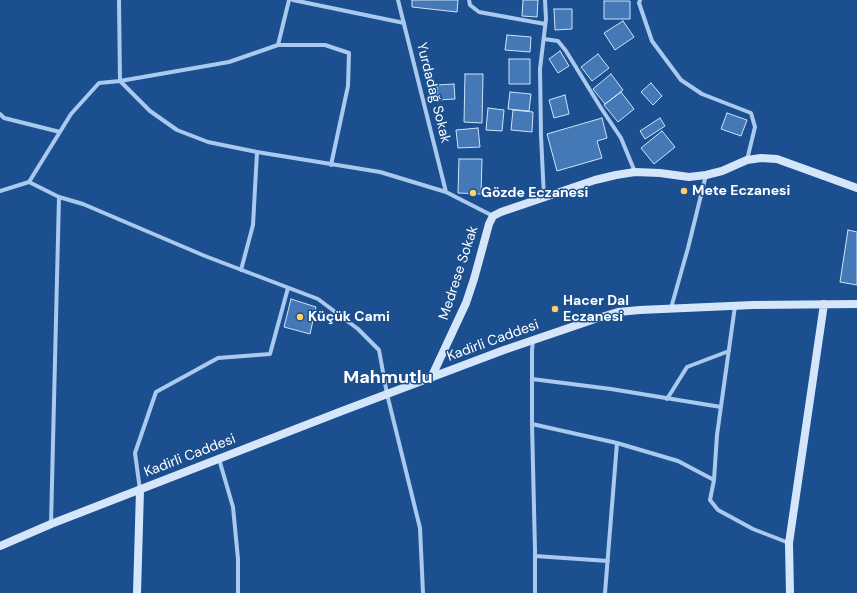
<!DOCTYPE html>
<html>
<head>
<meta charset="utf-8">
<style>
	body { margin:0 }
	canvas { display:block; background:#1b4f8f }
</style>
</head>
<body>
<canvas width="857" height="593"></canvas>
<script>
const ctx = document.querySelector('canvas').getContext('2d');
ctx.lineJoin = 'round';
function fill(path, color) { ctx.fillStyle = color; ctx.fill(path, 'evenodd'); }
const toPath = rows => new Path2D(rows.map(r => 'M' + r).join(''));
function trace(path, color, width, dash) { ctx.strokeStyle = color; ctx.lineWidth = width; ctx.lineCap = dash ? 'butt' : 'round'; ctx.setLineDash(dash || []); ctx.stroke(path); }
function drawText(font, color, halo, rows, align = 'center') {
  ctx.font = font + ' "DM Sans",sans-serif'; ctx.lineWidth = 3; ctx.setLineDash([]); ctx.textBaseline = 'middle'; ctx.strokeStyle = halo; ctx.fillStyle = color; for (const [text, x, y, turn = 0] of rows) {
    ctx.save(); ctx.translate(x, y); ctx.rotate((+turn || 0) * Math.PI / 180); ctx.textAlign = isNaN(turn) ? turn : align; if (halo) ctx.strokeText(text, 0, 0); ctx.fillText(text, 0, 0); ctx.restore();
  }
}
const building = toPath([
	[412,0,458,0,457,12,412,7,412,0],
	[523,0,538,0,537,17,522,16,523,0],
	[604,1,630,1,630,19,604,19,604,1],
	[554,9,572,9,572,29,555,30,554,9],
	[623,21,634,37,615,50,604,33,623,21],
	[507,35,531,37,530,52,505,50,507,35],
	[560,51,569,66,558,73,549,59,560,51],
	[598,54,609,68,592,81,581,67,598,54],
	[509,59,530,59,530,84,509,84,509,59],
	[465,74,483,74,482,123,464,122,465,74],
	[611,74,623,90,605,104,593,89,611,74],
	[651,83,662,96,653,105,641,92,651,83],
	[454,84,455,99,437,100,437,85,454,84],
	[510,92,531,94,529,111,508,109,510,92],
	[621,92,634,109,618,122,604,105,621,92],
	[565,95,569,114,554,118,549,100,565,95],
	[488,108,504,110,502,131,486,130,488,108],
	[513,110,533,112,532,132,511,130,513,110],
	[727,113,747,120,741,136,721,129,727,113],
	[602,118,607,138,597,141,602,158,557,171,547,134,602,118],
	[660,118,665,126,645,139,640,131,660,118],
	[478,128,480,147,458,148,456,130,478,128],
	[662,131,675,147,654,164,641,148,662,131],
	[459,159,482,159,481,194,458,193,459,159],
	[848,230,857,232,857,285,840,282,848,230],
	[291,299,316,307,310,334,284,327,291,299]
]);
const street = toPath([
	[119,0,120,81,150,111,177,130,208,142,257,152,380,172,446,192,493,216],
	[293,0,404,23],
	[398,0,446,192],
	[469,0,470,5,479,12,545,24],
	[640,0,639,3,652,41,681,80,702,94,751,113,755,127,747,160],
	[544,39,558,41,566,51,601,108,621,138,635,172],
	[278,45,289,0],
	[0,114,4,118,60,132],
	[29,182,71,114,99,83,120,81,229,62,278,45,325,45,349,53,348,86,331,165],
	[0,191,29,182,59,197,83,204,205,256,318,299,358,329,379,350,387,394,420,528,423,593],
	[544,197,541,136,540,69,546,19,545,0],
	[241,270,253,225,257,152],
	[671,308,688,248,706,175],
	[533,341,532,350,532,424,535,550,535,593],
	[532,379,611,389,721,407],
	[667,399,687,367,729,351],
	[532,424,617,443,678,461,714,480,710,500,718,510,753,529,789,543],
	[219,459,233,507,238,559,238,593],
	[714,480,717,435,735,306],
	[140,490,135,453,156,392,218,358,270,354,288,288],
	[51,524,59,197],
	[535,556,608,561],
	[605,593,617,443]
]);
const secondary = toPath([
	[431,378,466,303,474,279,489,224,493,216,501,212,595,180,616,175,635,172,660,173,689,177,706,175,722,171,747,160,761,158,777,159,857,188],
	[0,546,51,524,342,411,504,350,595,319,618,312,640,310,753,305,857,304],
	[137,593,140,490],
	[790,593,789,543,824,304]
]);
const markers = [
	[684,191,4,"#ffd166"],
	[473,193,4,"#ffd166"],
	[555,309,4,"#ffd166"],
	[300,317,4,"#ffd166"]
];
const streetNames = [
	["Yurdadağ Sokak",433,93,76],
	["Medrese Sokak",459,273,-72],
	["Kadirli Caddesi",493,341,-20],
	["Kadirli Caddesi",190,456,-21]
];
const poiNames = [
	["Mete Eczanesi",692,191],
	["Gözde Eczanesi",481,193],
	["Hacer Dal",563,301],
	["Eczanesi",563,317],
	["Küçük Cami",308,317]
];
const districtNames = [
	["Mahmutlu",388,378]
];
fill(building, '#4478b7');
trace(building, '#cfe3fa', 1);
trace(street, '#a9c9ee', 4);
trace(secondary, '#d6e6fa', 8);
for (const [x, y, r, color] of markers) { const dot = new Path2D(); dot.arc(x, y, r, 0, 2 * Math.PI); ctx.fillStyle = color; ctx.fill(dot); trace(dot, '#1b4f8f', 1.5); }
drawText('14px', '#fff', '#1b4f8f', streetNames);
drawText('bold 14px', '#fff', '#1b4f8f', poiNames, 'left');
drawText('bold 18px', '#fff', '#1b4f8f', districtNames);
</script>
</body>
</html>
